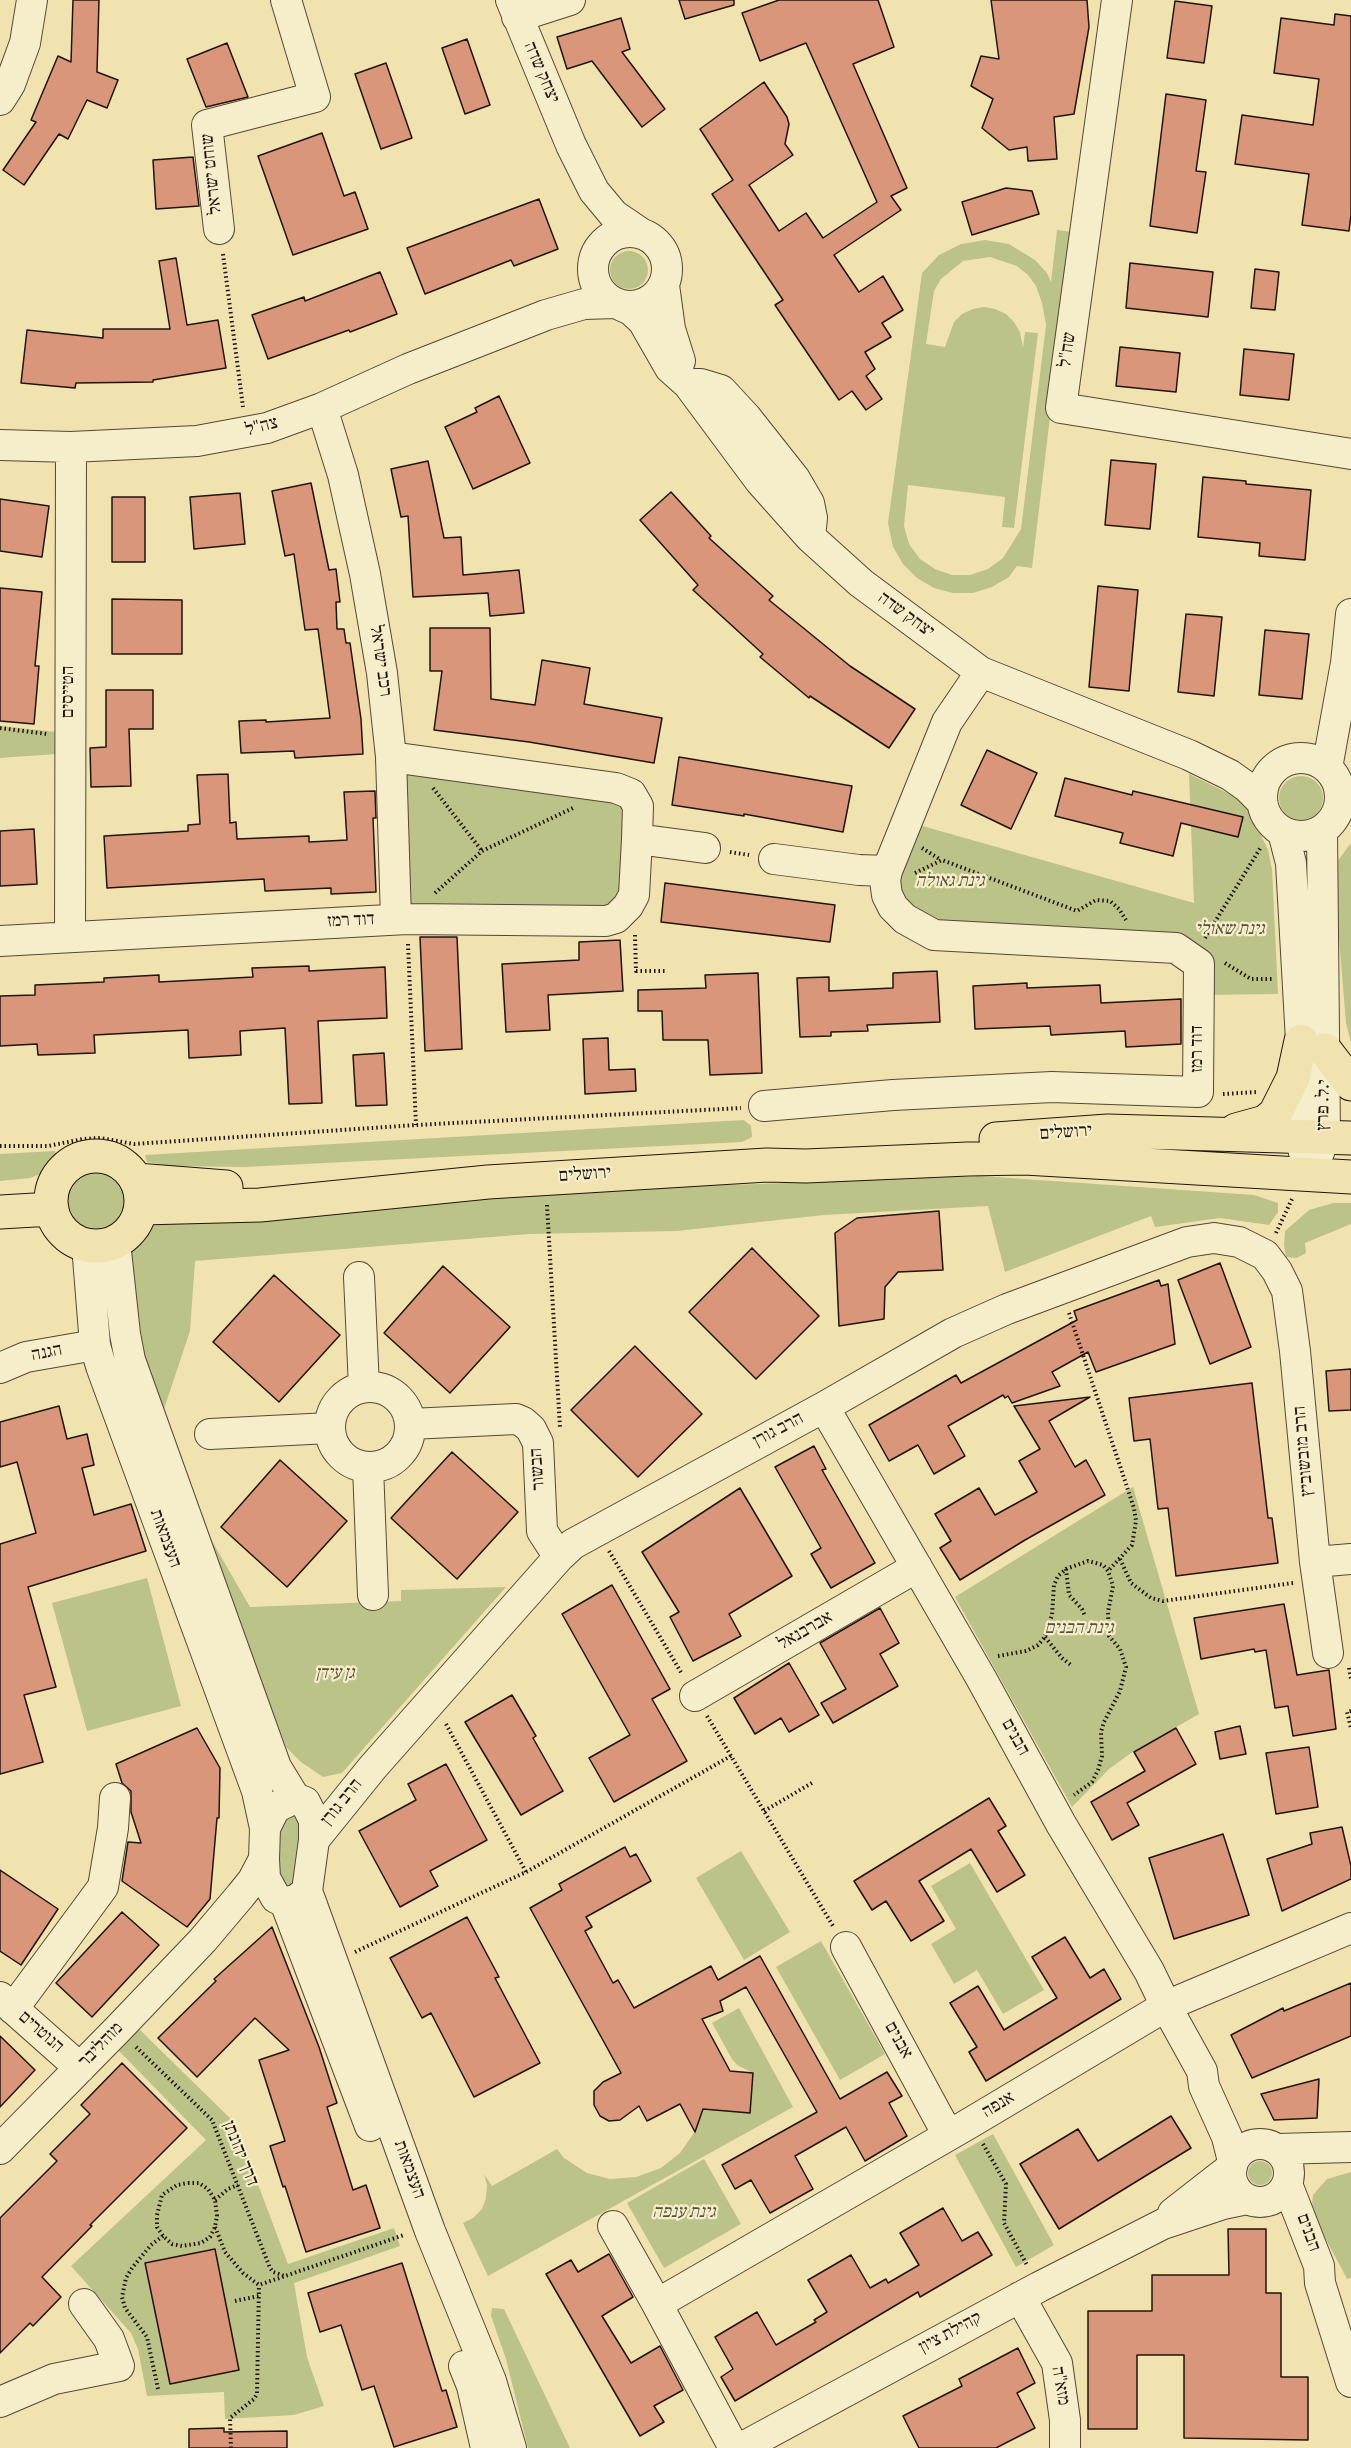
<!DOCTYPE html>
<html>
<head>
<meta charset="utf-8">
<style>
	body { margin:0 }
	canvas { display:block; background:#f1e3af }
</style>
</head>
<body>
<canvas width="1351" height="2448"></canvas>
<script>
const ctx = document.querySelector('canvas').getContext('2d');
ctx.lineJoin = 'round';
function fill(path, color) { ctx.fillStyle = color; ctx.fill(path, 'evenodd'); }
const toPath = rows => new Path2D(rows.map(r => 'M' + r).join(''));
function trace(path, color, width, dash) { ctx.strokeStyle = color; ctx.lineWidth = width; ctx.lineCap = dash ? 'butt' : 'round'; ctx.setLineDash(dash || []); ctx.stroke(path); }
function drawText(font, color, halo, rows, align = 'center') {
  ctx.font = font + ' Vollkorn,"Frank Ruhl Libre",serif'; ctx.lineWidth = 4.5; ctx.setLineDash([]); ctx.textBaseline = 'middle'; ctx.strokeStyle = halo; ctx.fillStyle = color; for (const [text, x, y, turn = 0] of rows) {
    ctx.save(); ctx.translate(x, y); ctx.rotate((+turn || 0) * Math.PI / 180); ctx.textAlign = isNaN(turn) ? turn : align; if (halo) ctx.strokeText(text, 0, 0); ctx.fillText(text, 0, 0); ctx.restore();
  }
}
const green = toPath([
	[1057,230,1072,232,1032,568,1017,566,1009,577,992,587,973,593,953,593,934,588,917,578,903,564,893,547,888,523,922,273,939,255,961,244,985,240,1009,244,1035,260,1047,273,1051,282],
	[990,257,1017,266,1028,275,1036,286,1042,303,1046,325,1021,529,1003,558,988,569,970,575,952,575,935,569,920,559,909,544,904,526,908,485,1005,497,1002,527,1014,528,1038,333,1025,332,1023,348,1020,332,1014,322,1006,314,995,309,984,307,973,309,962,314,954,322,945,347,926,344,934,291,941,279,963,261],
	'610 270a19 19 0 1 1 38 0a19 19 0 1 1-38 0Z',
	[0,726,57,732,57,754,0,758],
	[398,764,625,797,628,892,616,909,403,909],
	[1189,774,1240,799,1252,816,1268,850,1272,869,1278,994,1201,995,1200,963,935,929,891,892,912,823,1194,903],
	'1279 798a22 22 0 1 1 44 0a22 22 0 1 1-44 0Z',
	[1351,843,1351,1043,1346,1023,1333,867],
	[744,1120,751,1126,752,1137,742,1142,245,1167,172,1166,147,1162,145,1155],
	[55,1151,57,1157,45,1172,30,1178,0,1181,0,1154],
	'65 1201a30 30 0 1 1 60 0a30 30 0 1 1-60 0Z',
	[981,1176,1254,1195,1278,1203,1278,1212,1269,1225,1220,1218,1155,1227,1151,1216,1005,1272,988,1206,824,1215,677,1231,529,1234,195,1261,190,1331,162,1415,144,1357,132,1261,132,1237,141,1226,154,1220,273,1217,591,1190],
	[1333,1203,1351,1203,1351,1224,1305,1243,1306,1253,1297,1258,1286,1257,1284,1245,1285,1231,1309,1210],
	[1133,1487,1199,1714,1131,1753,1109,1769,1072,1807,955,1597],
	[204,1527,250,1607,401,1601,401,1590,506,1587,342,1773,323,1777,301,1762,286,1747],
	[147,1578,181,1706,87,1731,52,1603],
	[295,1815,299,1817,301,1875,288,1889,278,1883,277,1833,281,1821],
	[741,1851,790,1932,744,1960,696,1878],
	[970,1863,1044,1990,1003,2014,977,1970,954,1984,931,1944,956,1929,931,1886],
	[821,1941,885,2054,840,2080,776,1967],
	[739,2008,793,2107,488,2276,463,2223,473,2218,482,2209,486,2198,487,2185,484,2174,492,2186,557,2149,564,2158,587,2173,610,2179,636,2177,661,2168,680,2153,696,2130,703,2109,749,2113,753,2073,737,2065,732,2059,712,2023],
	[138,2028,235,2123,288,2264,394,2228,400,2246,294,2283,307,2357,324,2406,294,2415,225,2419,224,2392,147,2396,138,2349,131,2333,71,2266,206,2140,117,2049],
	[214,2249,239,2369,170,2384,145,2264],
	[993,2134,1054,2245,1016,2267,955,2155],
	[704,2159,741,2224,664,2268,627,2203],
	'1248 2173a12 12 0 1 1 24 0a12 12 0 1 1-24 0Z',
	[1351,2172,1351,2278,1347,2279,1312,2213,1312,2206,1313,2195,1327,2179],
	[492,2308,504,2309,570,2448,528,2448,506,2359,491,2316]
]);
const building = toPath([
	[73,0,99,0,97,72,118,80,107,108,87,100,68,139,59,134,24,185,3,170,36,122,31,120,58,56,71,62,73,0],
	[679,0,734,0,734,5,685,19,679,0],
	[779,0,878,0,894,47,853,64,907,188,891,196,901,210,834,255,859,292,883,276,903,310,882,323,891,337,865,352,875,369,866,376,882,399,866,410,852,391,839,400,775,305,783,300,712,194,733,180,700,129,764,82,787,117,789,124,785,144,793,155,749,185,779,231,806,213,823,238,877,202,806,43,760,61,742,13,779,0],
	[991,0,1087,0,1089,27,1074,114,1054,117,1057,159,1028,161,1027,147,1009,150,982,128,993,99,971,86,981,56,999,59,991,0],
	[1175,1,1212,6,1204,63,1167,58,1175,1],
	[1335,14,1351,16,1351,215,1349,231,1302,225,1309,174,1235,164,1242,115,1313,125,1319,79,1274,73,1281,18,1334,25,1335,14],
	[621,18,630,49,622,52,665,109,642,127,592,61,567,69,557,37,621,18],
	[467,39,490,105,465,114,442,48,467,39],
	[227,43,248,97,206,107,187,59,227,43],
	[386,63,412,138,381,149,355,74,386,63],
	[1166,94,1206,100,1196,171,1206,172,1197,233,1150,226,1166,94],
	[322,133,344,196,355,192,368,229,293,255,258,156,322,133],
	[193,157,199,206,156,209,153,160,193,157],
	[1006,188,1032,191,1039,214,972,235,962,202,1006,188],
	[539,199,558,249,514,266,511,260,425,294,407,248,539,199],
	[176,258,187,325,218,320,226,368,153,380,153,382,76,383,75,388,21,383,27,330,103,338,103,329,170,329,159,261,176,258],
	[1130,263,1213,272,1208,317,1126,308,1130,263],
	[1255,269,1279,272,1275,310,1251,308,1255,269],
	[380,272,397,314,350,332,349,330,268,359,252,315,304,297,305,301,380,272],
	[1120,347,1180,353,1176,392,1116,386,1120,347],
	[1244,349,1294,354,1289,400,1240,395,1244,349],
	[499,396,530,463,473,489,445,427,477,412,475,408,499,396],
	[1111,460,1156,464,1150,529,1105,525,1111,460],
	[428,461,444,538,461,537,463,575,519,570,524,613,490,616,488,593,413,597,408,516,401,517,391,469,428,461],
	[1203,477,1246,481,1246,484,1311,490,1305,560,1259,556,1260,543,1198,537,1203,477],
	[311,483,329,570,336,569,340,602,336,602,337,629,344,629,346,643,350,643,361,719,363,754,295,758,294,751,241,753,239,721,266,720,266,722,330,718,318,629,305,630,294,554,285,556,272,491,311,483],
	[671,492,711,536,709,538,773,596,769,600,850,666,915,709,889,748,810,696,809,698,760,657,763,654,693,590,698,585,640,520,671,492],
	[240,493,245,544,194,549,190,497,240,493],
	[112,497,145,497,145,562,112,562,112,497],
	[0,499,49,506,42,557,0,551,0,499],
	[1098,586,1138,590,1129,691,1089,687,1098,586],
	[0,588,42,592,35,666,39,666,34,724,0,721,0,588],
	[112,599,182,600,182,654,112,654,112,599],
	[1186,614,1222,617,1214,696,1178,692,1186,614],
	[430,628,490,628,491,699,535,705,542,660,590,668,584,704,662,718,654,763,529,742,434,730,442,671,430,671,430,628],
	[1265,630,1309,634,1302,699,1259,695,1265,630],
	[106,690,153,690,153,729,129,729,131,786,91,787,90,748,106,747,106,690],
	[987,750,1037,773,1011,829,961,805,987,750],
	[679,757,852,786,843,832,744,814,744,816,672,805,679,757],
	[228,774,230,823,236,822,237,839,309,836,309,842,347,840,344,792,375,791,376,818,373,818,376,892,331,894,331,888,265,891,264,879,107,888,104,836,188,831,188,825,200,824,197,775,228,774],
	[1065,778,1132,795,1133,791,1243,817,1238,837,1181,823,1173,856,1120,843,1123,833,1055,816,1065,778],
	[34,829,37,884,0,886,0,831,34,829],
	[665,883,835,905,830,942,661,922,665,883],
	[420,937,457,937,462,1049,425,1051,420,937],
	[620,940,623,991,548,995,550,1030,506,1032,502,964,579,960,579,942,620,940],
	[309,966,309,971,385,967,387,1018,318,1021,322,1103,289,1104,285,1028,240,1031,241,1055,189,1058,188,1030,94,1035,95,1053,38,1055,37,1044,0,1046,0,996,35,995,35,985,104,982,104,978,159,975,159,982,253,977,252,968,309,966],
	[937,971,940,1022,867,1025,868,1031,831,1032,831,1036,800,1037,797,978,829,977,829,991,893,988,893,973,937,971],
	[758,973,762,1073,710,1075,708,1040,663,1040,662,1011,638,1011,638,990,706,988,705,975,758,973],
	[1027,983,1027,988,1100,985,1101,1003,1181,999,1181,1044,1126,1047,1125,1031,1051,1035,1050,1026,975,1029,973,986,1027,983],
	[608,1038,609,1070,635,1069,636,1091,585,1094,583,1039,608,1038],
	[384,1053,387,1105,356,1106,353,1055,384,1053],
	[939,1211,943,1270,898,1272,885,1287,884,1319,839,1326,835,1233,857,1218,939,1211],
	[752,1248,819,1316,756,1379,689,1312,752,1248],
	[1220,1263,1251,1347,1210,1364,1178,1280,1220,1263],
	[443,1266,510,1327,450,1393,384,1333,443,1266],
	[274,1275,340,1335,279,1402,213,1342,274,1275],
	[1159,1280,1161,1286,1168,1284,1175,1344,1096,1372,1088,1352,1052,1372,1060,1386,1012,1403,1008,1396,1005,1398,1003,1395,948,1426,965,1456,934,1474,918,1445,889,1461,869,1425,956,1375,961,1383,1077,1320,1074,1311,1159,1280],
	[635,1346,702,1414,638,1477,571,1410,635,1346],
	[1351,1369,1351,1410,1329,1411,1326,1371,1351,1369],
	[1252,1383,1268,1518,1272,1518,1278,1563,1176,1576,1168,1508,1158,1509,1150,1439,1134,1441,1129,1398,1252,1383],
	[1090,1397,1049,1421,1075,1467,1086,1460,1105,1495,1025,1540,960,1580,940,1548,951,1541,935,1514,979,1488,995,1515,1037,1492,1019,1461,1040,1449,1014,1406,1090,1397],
	[59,1406,67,1439,87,1434,94,1465,82,1468,94,1515,131,1504,146,1551,28,1587,56,1687,24,1695,43,1762,0,1774,0,1544,36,1533,17,1462,0,1467,0,1422,59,1406],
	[814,1446,826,1469,822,1470,875,1563,831,1588,811,1554,821,1548,775,1467,814,1446],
	[452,1452,518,1512,457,1579,391,1518,452,1452],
	[280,1460,347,1521,287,1587,221,1527,280,1460],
	[740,1488,792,1576,729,1614,741,1636,693,1661,670,1617,679,1612,642,1552,740,1488],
	[612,1585,670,1689,652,1699,687,1761,614,1802,589,1758,630,1735,562,1614,612,1585],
	[1284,1604,1297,1675,1329,1670,1336,1729,1293,1736,1288,1706,1275,1708,1266,1650,1255,1652,1254,1649,1201,1659,1194,1618,1284,1604],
	[880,1608,899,1643,880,1654,898,1686,833,1723,821,1703,846,1689,820,1643,880,1608],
	[789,1663,819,1715,789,1732,781,1718,755,1734,734,1698,789,1663],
	[512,1695,536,1736,533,1738,563,1791,521,1815,465,1722,512,1695],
	[1240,1726,1246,1754,1220,1759,1215,1732,1240,1726],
	[197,1728,220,1768,219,1818,217,1818,210,1899,187,1927,122,1881,128,1842,141,1843,131,1812,131,1791,122,1783,116,1764,197,1728],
	[1176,1728,1196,1764,1127,1803,1139,1825,1112,1840,1091,1802,1145,1771,1134,1752,1176,1728],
	[1309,1747,1318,1807,1276,1814,1266,1753,1309,1747],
	[446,1764,487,1840,430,1871,438,1886,400,1907,359,1831,416,1800,408,1784,446,1764],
	[989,1798,1006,1826,998,1831,1025,1875,997,1892,971,1849,919,1881,944,1921,911,1941,886,1901,872,1910,854,1881,989,1798],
	[1342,1827,1351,1866,1351,1879,1282,1911,1267,1859,1312,1844,1310,1833,1342,1827],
	[1223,1834,1249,1915,1174,1939,1149,1858,1223,1834],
	[625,1847,630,1857,636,1854,651,1881,586,1917,592,1927,585,1931,613,1983,618,1980,634,2008,711,1966,718,1980,760,1956,840,2099,887,2072,902,2096,889,2103,907,2136,865,2161,846,2127,795,2156,813,2189,770,2213,751,2180,735,2189,722,2165,817,2112,746,1987,720,2001,723,2011,702,2019,730,2071,753,2073,750,2113,703,2109,695,2132,680,2104,647,2121,639,2106,620,2120,609,2121,600,2116,594,2105,594,2091,603,2082,621,2073,530,1908,562,1890,559,1884,625,1847],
	[0,1870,58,1909,21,1965,0,1951,0,1870],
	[122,1912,159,1945,92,2017,56,1983,122,1912],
	[467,1917,499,1977,495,1978,540,2063,474,2097,431,2013,422,2018,390,1958,467,1917],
	[272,1927,319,2047,337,2103,327,2107,353,2190,366,2185,380,2228,306,2252,285,2186,283,2187,270,2146,285,2141,259,2060,289,2050,255,2018,197,2077,158,2038,216,1981,214,1979,272,1927],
	[1065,1937,1090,1978,1104,1969,1121,1999,986,2081,969,2052,977,2047,950,2003,978,1986,1004,2030,1057,1998,1032,1957,1065,1937],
	[1351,1983,1351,2036,1252,2078,1231,2035,1283,2008,1284,2011,1351,1983],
	[0,2036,35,2070,0,2107,0,2036],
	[122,2063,187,2128,90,2225,92,2226,42,2277,61,2297,33,2326,30,2323,0,2353,0,2218,57,2161,50,2154,90,2114,81,2105,122,2063],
	[1319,2079,1317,2118,1274,2120,1261,2094,1319,2079],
	[1171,2116,1191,2148,1059,2229,1020,2164,1078,2129,1098,2161,1171,2116],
	[943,2208,962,2241,978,2232,992,2255,920,2297,918,2292,735,2401,721,2377,733,2369,715,2337,757,2312,776,2345,816,2322,814,2320,827,2312,808,2280,851,2255,870,2288,886,2279,888,2283,919,2265,900,2233,943,2208],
	[1228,2229,1266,2229,1266,2293,1281,2293,1281,2377,1308,2377,1308,2440,1184,2438,1184,2355,1137,2355,1137,2429,1088,2429,1088,2311,1152,2311,1152,2275,1229,2275,1228,2229],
	[215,2249,239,2370,170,2384,145,2263,215,2249],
	[609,2254,633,2297,602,2316,631,2363,660,2346,683,2390,654,2406,664,2422,640,2436,546,2274,571,2260,578,2272,609,2254],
	[402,2263,442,2391,446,2390,457,2427,394,2447,374,2386,362,2390,341,2325,320,2332,308,2293,402,2263],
	[1018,2348,1035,2383,1017,2393,1035,2428,996,2448,919,2448,903,2416,962,2386,959,2379,1018,2348],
	[224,2428,224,2432,287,2431,287,2448,189,2448,189,2429,224,2428]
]);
const path = toPath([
	[223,254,243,407],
	[0,728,47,734],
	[433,788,482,851],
	[922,848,941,860],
	[730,852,749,855],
	[915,873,942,860,1077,911,1096,900,1110,901,1119,909,1126,920],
	[435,893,482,851,573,808],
	[635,935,636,971,665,971],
	[1205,938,1261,847],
	[408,944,416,1125],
	[1225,963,1251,979,1273,979],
	[1223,1094,1257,1092],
	[0,1146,48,1146,83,1139,100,1138,134,1144,416,1125,741,1108],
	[547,1205,560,1428],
	[1276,1233,1292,1199],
	[1069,1313,1134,1508,1136,1521,1132,1545,1108,1571],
	[609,1551,682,1674],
	[1120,1559,1131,1583,1151,1598,1163,1601,1293,1583],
	[1066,1569,1069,1595,1082,1609,1085,1616],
	[1045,1637,1062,1658,1072,1666],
	[998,1656,1026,1651,1038,1645,1045,1637,1052,1615,1054,1585,1058,1576,1066,1569,1088,1561,1103,1565,1108,1571,1113,1586,1108,1612,1109,1636,1120,1649,1126,1667,1120,1691,1104,1722,1101,1732,1102,1756,1098,1770,1092,1782,1074,1795],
	[1349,1668,1351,1679],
	[1351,1711,1347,1712,1351,1728],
	[707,1716,833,1926],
	[446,1724,526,1872],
	[764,1811,812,1783],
	[355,1952,526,1872,731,1756],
	[136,2047,212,2120,270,2268,273,2272,285,2276],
	[983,2144,1006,2184,1004,2223,1027,2265],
	[188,2183,199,2183,208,2189,215,2200,217,2216,215,2227,210,2237,201,2243,182,2246,172,2244,163,2236,157,2227,157,2215,162,2195,177,2185,188,2183],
	[215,2200,228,2189,238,2185],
	[215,2227,225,2252,243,2273,259,2285,404,2235],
	[235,2301,259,2296],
	[158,2389,147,2337,125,2308,122,2297,126,2278,132,2268,151,2245,163,2236],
	[231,2448,230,2418,254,2399,257,2394,259,2285]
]);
const minor = toPath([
	[511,0,571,145,594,191,614,215,642,234],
	[1117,0,1061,408,1351,454],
	[517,17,570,0],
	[0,100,10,84,25,43,32,0],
	[219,229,207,125,315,97,286,0],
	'593 269a37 37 0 1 1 74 0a37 37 0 1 1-74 0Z',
	[664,285,670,329,680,361],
	[622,306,631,310,643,321,670,368,688,384,760,481,810,537,861,583,981,672,1189,755,1230,775,1247,787,1262,802],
	[688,384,701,384,721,390,746,417,795,479,809,503,812,518,810,537],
	[322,408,343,475,365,574,382,673,391,757,396,919],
	[0,445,71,447,197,441,267,428,322,408,408,369,546,315,584,304,615,303],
	'1262 797a39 39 0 1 1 78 0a39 39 0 1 1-78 0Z',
	[1327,768,1346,663,1351,614],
	[1283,832,1291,863,1301,1041,1300,1137,1306,1160],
	[637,839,705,848],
	[774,859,859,870,887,871],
	[70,937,71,447],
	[0,941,407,919,606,921,616,918,628,906,634,895,637,839,638,806,631,794,616,788,391,757],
	[764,1106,893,1095,1052,1087,1198,1092,1199,964,1176,948,934,935,905,919,893,907,887,895,885,880,887,871,947,722,981,672],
	[1310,1175,1325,1137,1322,830],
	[115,1242,125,1334,130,1360,276,1767,295,1798],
	[87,1245,95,1345,101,1366,257,1791,265,1828],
	[359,1277,364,1387],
	[0,1368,26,1357,95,1345],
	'330 1427a40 40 0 1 1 80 0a40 40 0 1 1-80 0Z',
	[824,1407,981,1678,1061,1824,1149,1971,1166,2006,1202,2071,1204,2086,1227,2137,1233,2161],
	[410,1424,516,1419,523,1422,531,1429,538,1443,542,1531,559,1557],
	[210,1434,330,1428],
	[368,1467,373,1595],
	[1315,1562,1351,1559],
	[695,1696,917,1567],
	[314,1840,373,1767,559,1557,573,1544,824,1407,953,1333,1007,1309,1187,1242,1214,1238,1239,1242,1265,1255,1277,1271,1287,1291,1295,1351,1315,1562,1328,1653],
	[307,1891,430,2231,491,2381,511,2448],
	[285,1902,370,2126],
	[846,1947,948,2135],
	[0,1997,80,2068],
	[13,2009,103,1887,113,1828,115,1798],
	'1231 2173a29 29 0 1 1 58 0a29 29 0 1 1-58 0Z',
	[0,2149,118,2029,203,1940,241,1895,253,1880,264,1859,265,1828,275,1808,295,1798,305,1802,314,1820,314,1840,307,1891,296,1900,285,1902,276,1898,265,1878,264,1859],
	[1277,2149,1351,2147],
	[1287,2184,1319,2266,1320,2283,1351,2382],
	[1173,2213,1232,2167],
	[613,2226,657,2304,734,2448],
	[1020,2297,1057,2363,1065,2420,1065,2448],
	[657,2304,970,2123,1166,2006,1351,1928],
	[464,2366,472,2386,486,2448],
	[0,2402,54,2379,119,2366,109,2339,84,2304],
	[741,2448,1039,2287,1163,2224,1223,2204,1247,2199]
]);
const major = toPath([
	[1325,1050,1351,1084],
	[1236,1130,1265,1122,1275,1114,1293,1078,1301,1041],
	[996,1139,1108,1131,1351,1138],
	'51 1201a45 45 0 1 1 90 0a45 45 0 1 1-90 0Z',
	[136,1180,226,1187],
	[141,1208,260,1205,488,1182,767,1165,806,1166,968,1159,1025,1158,1351,1177],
	[0,1212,52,1209]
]);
const streetNames = [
	["יצחק שדה",540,73,67],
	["שוחט ישראל",213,174,-96],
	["שח\"ל",1069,350,-82],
	["צה\"ל",262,428,-15],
	["יצחק שדה",905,616,36],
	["רכב ישראל",379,661,82],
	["הטייסים",70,692,-90],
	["דוד רמז",351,922,-3],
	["דוד רמז",1199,1049,-90],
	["י.ל. פרץ",1325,1105,-89],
	["ירושלים",1066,1134,-4],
	["ירושלים",585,1176,-4],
	["הגנה",47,1354,-11],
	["הרב גורן",779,1431,-28],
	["הרב מובשוביץ",1305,1451,-95],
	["הבשור",539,1469,-94],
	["העצמאות",164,1539,70],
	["אברבנאל",806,1632,-30],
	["הבנים",1014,1738,61],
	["הרב גורן",343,1803,-51],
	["הנוטרים",40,2033,41],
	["אבנים",897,2041,61],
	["מוהליבר",102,2046,-46],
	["אנפה",999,2106,-31],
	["דרך יהונתן",239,2154,68],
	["העצמאות",408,2170,70],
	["הבנים",1307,2233,70],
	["קהילת ציון",951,2334,-28],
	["מזא\"ה",1059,2386,80]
];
const parkNames = [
	["גינת גאולה",950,883],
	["גינת שאולי",1230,931],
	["גינת הבנים",1079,1630],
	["גן עידן",335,1675],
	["גינת ענפה",684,2214]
];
fill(green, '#bcc389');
fill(building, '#da967b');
trace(building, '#20140e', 1.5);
trace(minor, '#544836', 32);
trace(major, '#20140e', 35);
trace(path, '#20140e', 4, [1.5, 3]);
trace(minor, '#f6edcb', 30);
trace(major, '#f1e3af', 33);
drawText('18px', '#20140e', '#f6edcb', streetNames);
drawText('italic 18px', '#575139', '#f6edcb', parkNames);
</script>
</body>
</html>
